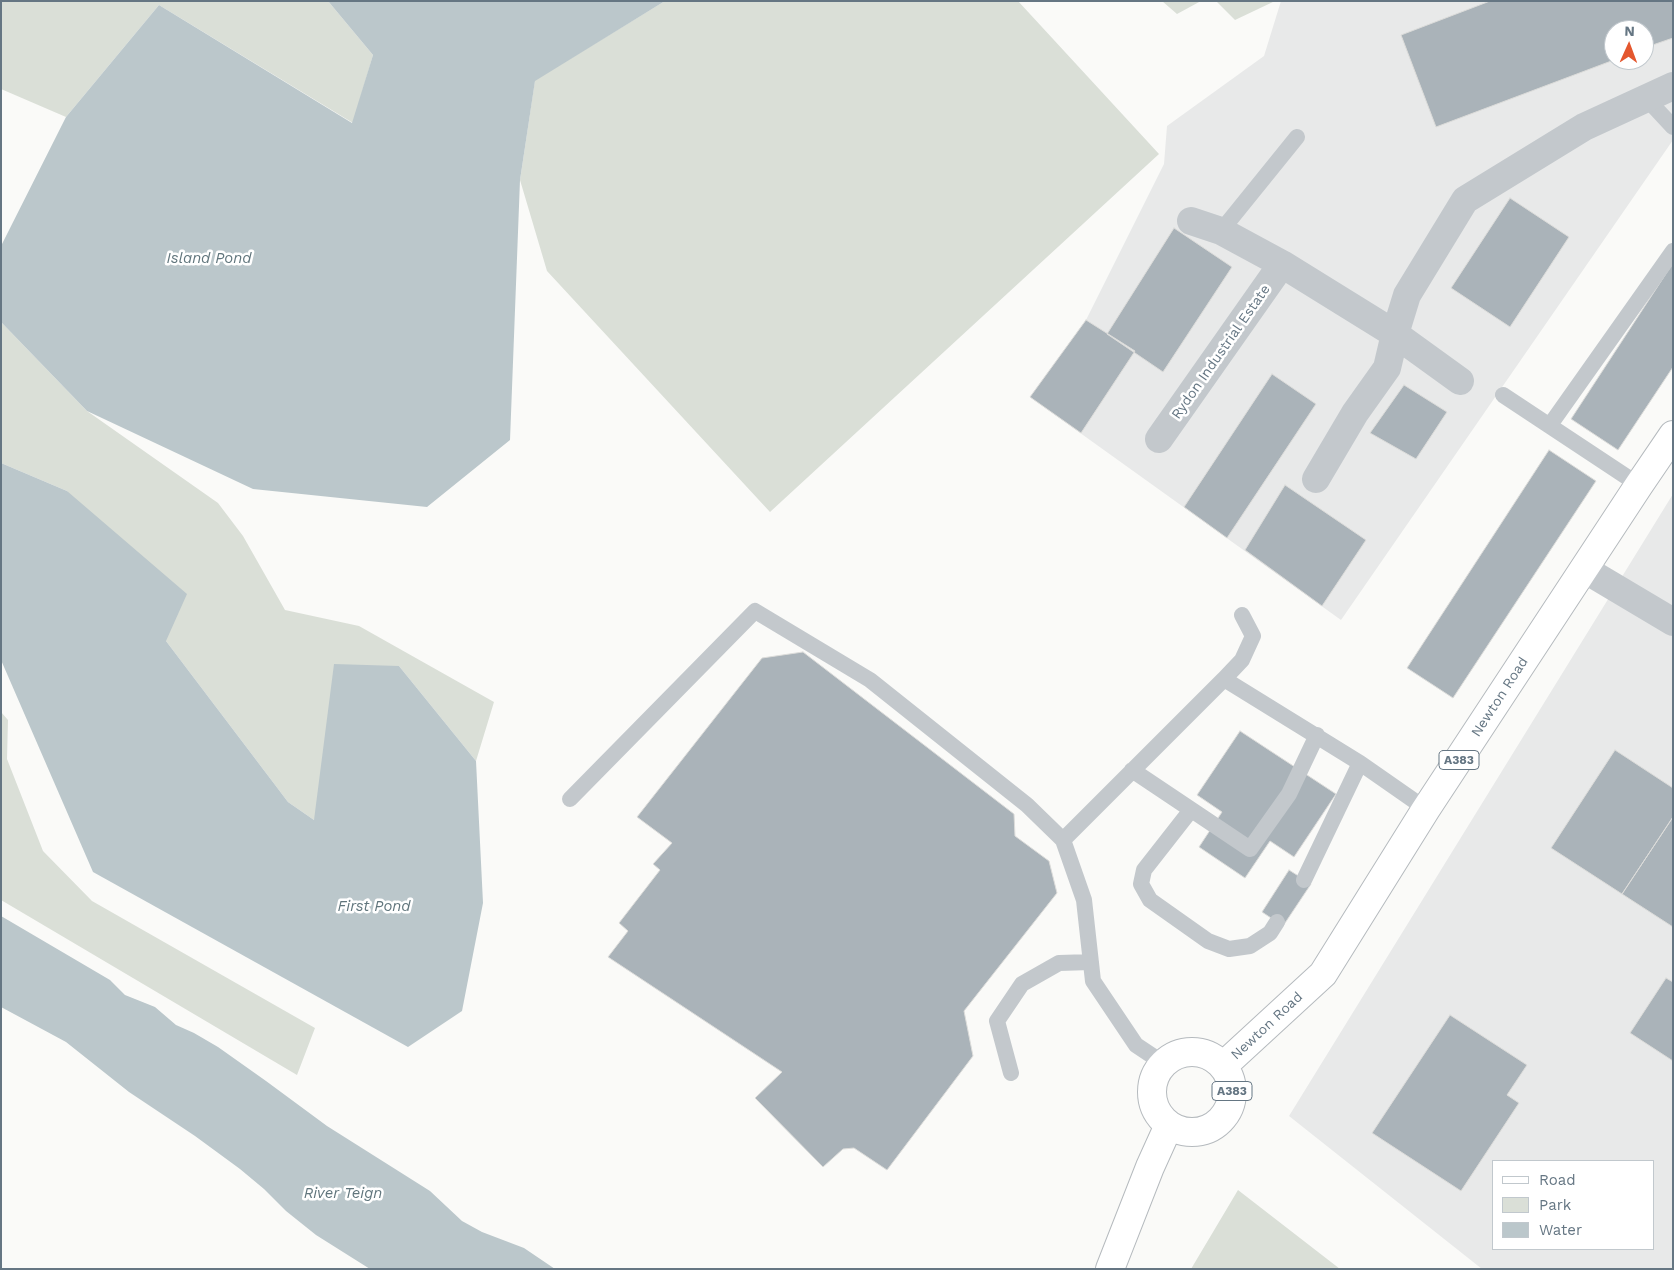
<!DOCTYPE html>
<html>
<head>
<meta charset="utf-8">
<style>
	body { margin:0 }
	#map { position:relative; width:1674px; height:1270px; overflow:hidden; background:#fafaf8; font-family:"Work Sans",sans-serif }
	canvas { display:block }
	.frame { position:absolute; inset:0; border:2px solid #657683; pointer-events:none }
	.legend { position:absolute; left:1492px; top:1160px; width:162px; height:90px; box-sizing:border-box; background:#fff; border:1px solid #c1c8cd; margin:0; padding:6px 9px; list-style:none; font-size:15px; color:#657683 }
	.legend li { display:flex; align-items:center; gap:10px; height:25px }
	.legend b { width:25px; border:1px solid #c1c8cd }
	.north { position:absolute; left:1604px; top:20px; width:50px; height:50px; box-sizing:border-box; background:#fff; border:1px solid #c1c8cd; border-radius:50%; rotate:2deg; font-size:14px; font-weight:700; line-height:20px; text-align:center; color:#657683 }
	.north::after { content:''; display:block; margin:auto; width:18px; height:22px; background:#e4572e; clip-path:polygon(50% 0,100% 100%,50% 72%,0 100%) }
</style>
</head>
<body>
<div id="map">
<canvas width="1674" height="1270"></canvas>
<div class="frame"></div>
<ul class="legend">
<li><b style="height:6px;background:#fff"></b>Road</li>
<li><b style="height:14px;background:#dadfd7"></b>Park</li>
<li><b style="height:14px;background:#bbc7cb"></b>Water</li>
</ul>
<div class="north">N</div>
</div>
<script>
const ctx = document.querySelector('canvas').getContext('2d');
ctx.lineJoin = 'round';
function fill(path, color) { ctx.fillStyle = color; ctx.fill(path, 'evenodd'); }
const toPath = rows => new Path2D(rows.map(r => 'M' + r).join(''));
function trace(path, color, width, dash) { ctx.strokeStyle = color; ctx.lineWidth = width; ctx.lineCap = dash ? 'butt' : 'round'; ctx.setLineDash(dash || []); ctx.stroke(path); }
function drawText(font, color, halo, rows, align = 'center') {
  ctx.font = font + ' "Work Sans",sans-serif'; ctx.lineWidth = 5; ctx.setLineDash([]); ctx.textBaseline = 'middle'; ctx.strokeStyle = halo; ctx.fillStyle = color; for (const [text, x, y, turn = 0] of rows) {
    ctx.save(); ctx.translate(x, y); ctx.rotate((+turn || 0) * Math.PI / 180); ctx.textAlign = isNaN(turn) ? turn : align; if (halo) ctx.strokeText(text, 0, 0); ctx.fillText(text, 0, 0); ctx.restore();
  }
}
const built = toPath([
	[1281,1,1673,1,1673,140,1341,620,1030,397,1086,320,1164,164,1167,126,1264,56],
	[1614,30,1644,30,1644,60,1614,60],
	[1673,494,1673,1269,1482,1269,1289,1116],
	[1493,1161,1653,1161,1653,1249,1493,1249]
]);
const green = toPath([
	[1,1,328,1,373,55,353,123,159,5,66,117,1,89],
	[665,1,1018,1,1159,154,770,512,547,271,520,180,535,80],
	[1162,1,1201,1,1177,14],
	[1216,1,1275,1,1235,20],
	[1,322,87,411,218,503,243,536,285,610,359,626,494,702,476,761,399,666,314,820,288,802,166,641,67,491,1,463],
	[1,712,8,720,7,759,43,851,92,901,315,1028,297,1075,1,900],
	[1238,1190,1340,1269,1191,1269]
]);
const water = toPath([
	[328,1,665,1,535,81,520,180,510,440,427,507,253,489,87,411,1,322,1,246,66,117,159,5,352,123,373,55],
	[1,463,67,491,187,594,166,641,288,802,314,820,334,664,399,666,476,761,483,903,462,1011,408,1047,93,872,1,660],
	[1,916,110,980,125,995,155,1007,176,1025,194,1033,218,1047,266,1081,327,1126,430,1191,462,1221,482,1232,524,1248,555,1269,370,1269,316,1235,286,1211,264,1189,240,1169,195,1136,129,1092,66,1042,1,1007]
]);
const building = toPath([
	[1490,1,1673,1,1673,38,1644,48,1644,30,1614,30,1614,60,1436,127,1401,35,1490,1],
	[1510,198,1569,237,1510,327,1451,288,1510,198],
	[1174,228,1232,267,1163,372,1107,334,1174,228],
	[1673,263,1673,367,1618,450,1571,419,1673,263],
	[1086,320,1135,351,1081,433,1030,397,1086,320],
	[1272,374,1316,404,1227,538,1184,507,1272,374],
	[1404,385,1447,412,1416,459,1370,433,1404,385],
	[1549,450,1596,481,1453,698,1407,668,1549,450],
	[1285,485,1366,540,1322,606,1245,550,1285,485],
	[803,652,1014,814,1015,836,1049,861,1057,893,964,1011,973,1056,887,1170,854,1148,843,1149,823,1167,755,1098,782,1072,608,957,628,931,619,923,660,870,653,864,672,843,637,817,762,658,803,652],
	[1240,731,1336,794,1294,857,1270,841,1245,878,1199,847,1222,812,1197,795,1240,731],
	[1615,750,1673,788,1673,817,1622,894,1551,848,1615,750],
	[1673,817,1673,927,1622,894,1673,817],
	[1289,870,1311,884,1283,926,1262,912,1289,870],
	[1666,978,1673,982,1673,1061,1630,1033,1666,978],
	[1450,1015,1527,1065,1507,1095,1519,1103,1461,1191,1372,1133,1450,1015]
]);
const lane = toPath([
	[1646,98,1673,127],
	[1221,231,1297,137],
	[1503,395,1639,485],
	[1550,425,1673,251],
	[1242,615,1253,636,1242,660,1224,679,1360,763,1426,809],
	[1132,770,1250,849,1289,794,1317,735],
	[570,799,755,611,870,680,1027,805,1063,840,1084,900,1093,981,1136,1045,1163,1063],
	[1191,810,1144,870,1141,884,1150,900,1208,941,1229,949,1250,946,1270,933,1277,922],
	[1063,840,1224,679],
	[1304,880,1360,763],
	[1011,1073,997,1021,1022,984,1059,963,1091,962]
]);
const street = toPath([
	[1191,221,1221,231,1282,264,1395,334,1407,295,1465,200,1584,127,1673,86],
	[1159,439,1282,264],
	[1316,479,1355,413,1387,368,1395,334,1460,381],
	[1584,569,1673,622]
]);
const primary = toPath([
	'1152 1092a40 40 0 1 1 80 0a40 40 0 1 1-80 0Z',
	[1223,1066,1323,974,1426,809,1639,485,1673,435],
	[1110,1269,1150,1167,1169,1125]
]);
const shields = [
	[1459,760,40],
	[1232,1091,40]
];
const shieldNames = [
	["A383",1459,760],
	["A383",1232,1091]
];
const streetNames = [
	["Rydon Industrial Estate",1221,352,-55],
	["Newton Road",1500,697,-57],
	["Newton Road",1267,1026,-43]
];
const waterNames = [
	["Island Pond",209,259],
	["First Pond",374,907],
	["River Teign",343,1194]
];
fill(built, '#e8e9e9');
fill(green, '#dadfd7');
fill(water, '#bbc7cb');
fill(building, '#aab3b9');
trace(building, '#dcdcda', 1);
trace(primary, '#b5babe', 30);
trace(lane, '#c3c8cc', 16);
trace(street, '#c3c8cc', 28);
trace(primary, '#fff', 28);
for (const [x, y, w] of shields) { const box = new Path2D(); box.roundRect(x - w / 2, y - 9.5, w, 19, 4); ctx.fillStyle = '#fff'; ctx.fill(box); trace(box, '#657683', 1); }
drawText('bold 12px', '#657683', null, shieldNames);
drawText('14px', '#657683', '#fff', streetNames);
drawText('italic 15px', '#60757c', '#fff', waterNames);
</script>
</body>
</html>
